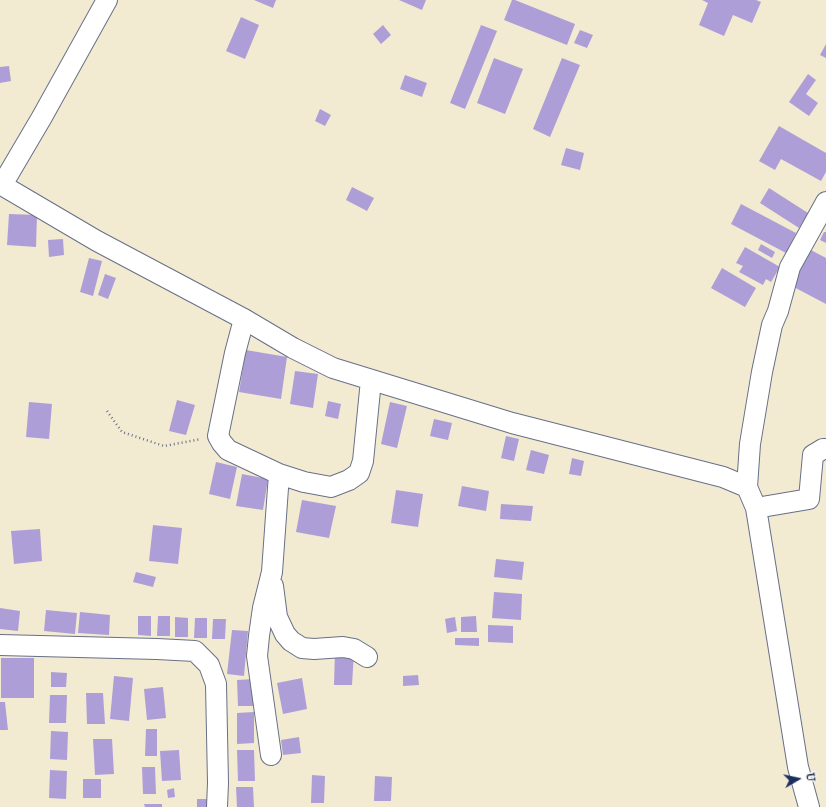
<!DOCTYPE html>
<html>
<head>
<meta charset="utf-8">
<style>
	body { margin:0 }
	#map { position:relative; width:826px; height:807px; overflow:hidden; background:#f3ead2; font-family:"IM FELL Great Primer",serif }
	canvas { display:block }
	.north { position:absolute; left:778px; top:759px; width:40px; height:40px; -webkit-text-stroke:3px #fbf7ec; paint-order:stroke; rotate:81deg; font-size:11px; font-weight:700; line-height:16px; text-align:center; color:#1b2f5e }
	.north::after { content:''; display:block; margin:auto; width:14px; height:18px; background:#1b2f5e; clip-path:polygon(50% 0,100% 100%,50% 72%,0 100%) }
</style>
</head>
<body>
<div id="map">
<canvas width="826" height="807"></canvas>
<div class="north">U</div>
</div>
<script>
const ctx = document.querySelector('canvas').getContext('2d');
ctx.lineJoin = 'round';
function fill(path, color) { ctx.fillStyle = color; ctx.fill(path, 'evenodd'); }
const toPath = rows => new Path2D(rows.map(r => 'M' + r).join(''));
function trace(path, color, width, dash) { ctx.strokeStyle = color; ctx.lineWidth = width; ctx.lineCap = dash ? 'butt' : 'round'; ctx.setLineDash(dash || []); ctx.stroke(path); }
const building = toPath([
	[254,0,276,0,273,8],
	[399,0,426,0,422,10],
	[512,0,515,0,575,24,567,45,504,20],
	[702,0,756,0,761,2,752,23,733,15,724,36,699,25,708,3],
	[241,17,259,25,245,59,226,51],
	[383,25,391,35,381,44,373,34],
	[481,25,497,31,465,109,450,103],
	[580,30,593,35,587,48,574,43],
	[826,44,826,58,820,55],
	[494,58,523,69,505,114,477,103],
	[562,58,580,65,550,137,533,129],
	[9,66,11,81,0,83,0,67],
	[808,74,816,80,806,94,818,103,809,116,789,102],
	[405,75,427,83,422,97,400,89],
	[320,109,331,115,325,126,315,121],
	[779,126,826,153,826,172,821,181,781,159,775,170,759,161],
	[566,148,584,153,580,170,561,165],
	[352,187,374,198,367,211,346,200],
	[769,188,808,213,799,228,760,203],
	[741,204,796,233,786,253,731,224],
	[9,214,37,215,36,247,7,245],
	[824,232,826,232,826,243,820,240],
	[63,239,64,255,49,257,48,240],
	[761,244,775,252,772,258,758,250],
	[745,247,780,267,771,282,766,279,763,285,739,272,743,266,736,263],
	[809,249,826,258,826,304,790,285],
	[89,258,102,261,93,296,80,292],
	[722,268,756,288,745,307,711,288],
	[105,274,116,278,108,299,98,295],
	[246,350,287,357,281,399,239,392],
	[295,371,318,374,313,408,290,404],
	[177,400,195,405,186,435,169,431],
	[328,401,341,404,338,419,325,416],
	[29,402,52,404,49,439,26,437],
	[390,402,407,406,397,448,381,444],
	[434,419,452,423,448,440,430,436],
	[506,436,519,439,514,461,501,458],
	[531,450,549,455,544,474,526,470],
	[572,458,584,461,581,476,569,474],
	[216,462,237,467,230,499,209,494],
	[242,474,268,479,263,510,236,506],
	[462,486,489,491,486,511,458,506],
	[396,490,423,494,418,527,391,523],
	[302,500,336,506,329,538,296,532],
	[501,504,533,506,531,521,500,519],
	[153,525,182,528,178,564,149,561],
	[40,529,42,561,14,564,11,531],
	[496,559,524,562,522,580,494,577],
	[136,572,156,577,153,587,133,582],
	[494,592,522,594,521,620,492,618],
	[0,608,20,611,18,631,0,629],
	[46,610,77,613,75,634,44,631],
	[80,612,110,615,109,635,78,633],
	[138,616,151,616,151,636,138,635],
	[158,616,170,616,170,636,157,636],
	[476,616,477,632,461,632,461,617],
	[175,617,188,618,188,637,175,637],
	[455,617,457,631,447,633,445,619],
	[195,618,207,618,207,638,194,638],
	[213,619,226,619,225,639,212,639],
	[488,625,513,626,513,643,488,642],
	[232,630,248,631,244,676,227,674],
	[455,638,479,638,479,646,455,645],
	[335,651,354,652,352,685,334,685],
	[1,658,34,658,34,698,1,698],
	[51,672,67,673,66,687,51,687],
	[418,675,419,685,403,686,403,676],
	[114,676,133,678,129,721,110,719],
	[302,678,307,709,283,714,277,683],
	[254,679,255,706,238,706,237,680],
	[163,687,166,718,147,720,144,689],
	[86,693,103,693,105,724,87,724],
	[50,695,67,695,66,723,49,723],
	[0,702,5,702,8,730,0,730],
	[254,712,254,743,237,744,237,713],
	[146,729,157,729,157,756,145,756],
	[51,731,68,732,67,760,50,759],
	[299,737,301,753,283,755,281,740],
	[93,739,112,739,114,774,95,775],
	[179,750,181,780,162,781,160,751],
	[237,750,254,750,255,781,238,781],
	[142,767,155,767,156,794,143,794],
	[50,770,67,771,66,799,49,798],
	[312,775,325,776,324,803,311,803],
	[375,776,392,777,391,801,374,801],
	[83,779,101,779,101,798,83,798],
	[236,787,253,787,254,807,237,807],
	[174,788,175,797,168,798,167,790],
	[197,799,210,799,210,807,197,807],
	[144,804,162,804,162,807,145,807]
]);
const path = toPath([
	[107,411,122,432,164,446,201,439]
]);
const street = toPath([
	[0,184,97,241,244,319,293,348,333,368,512,423,723,477,747,487,756,508,798,767,809,807],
	[2,185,42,117,107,0],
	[244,319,235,353,218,436,222,443,228,450,279,474,272,572,263,608,259,636,257,656,271,755],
	[279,474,304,482,331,487,349,480,359,473,363,461,371,380],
	[747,487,750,444,762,372,772,325,778,311,790,267,826,202],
	[756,508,809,499,813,455,823,449,826,449],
	[273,586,277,617,285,634,291,641,302,648,314,649,343,647,354,649,367,657],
	[0,645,157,649,195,651,209,665,216,684,218,783,217,807]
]);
fill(building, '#ae9ed7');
trace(street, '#677087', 22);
trace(path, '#677087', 2.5, [1, 3]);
trace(street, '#fff', 20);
</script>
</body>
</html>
